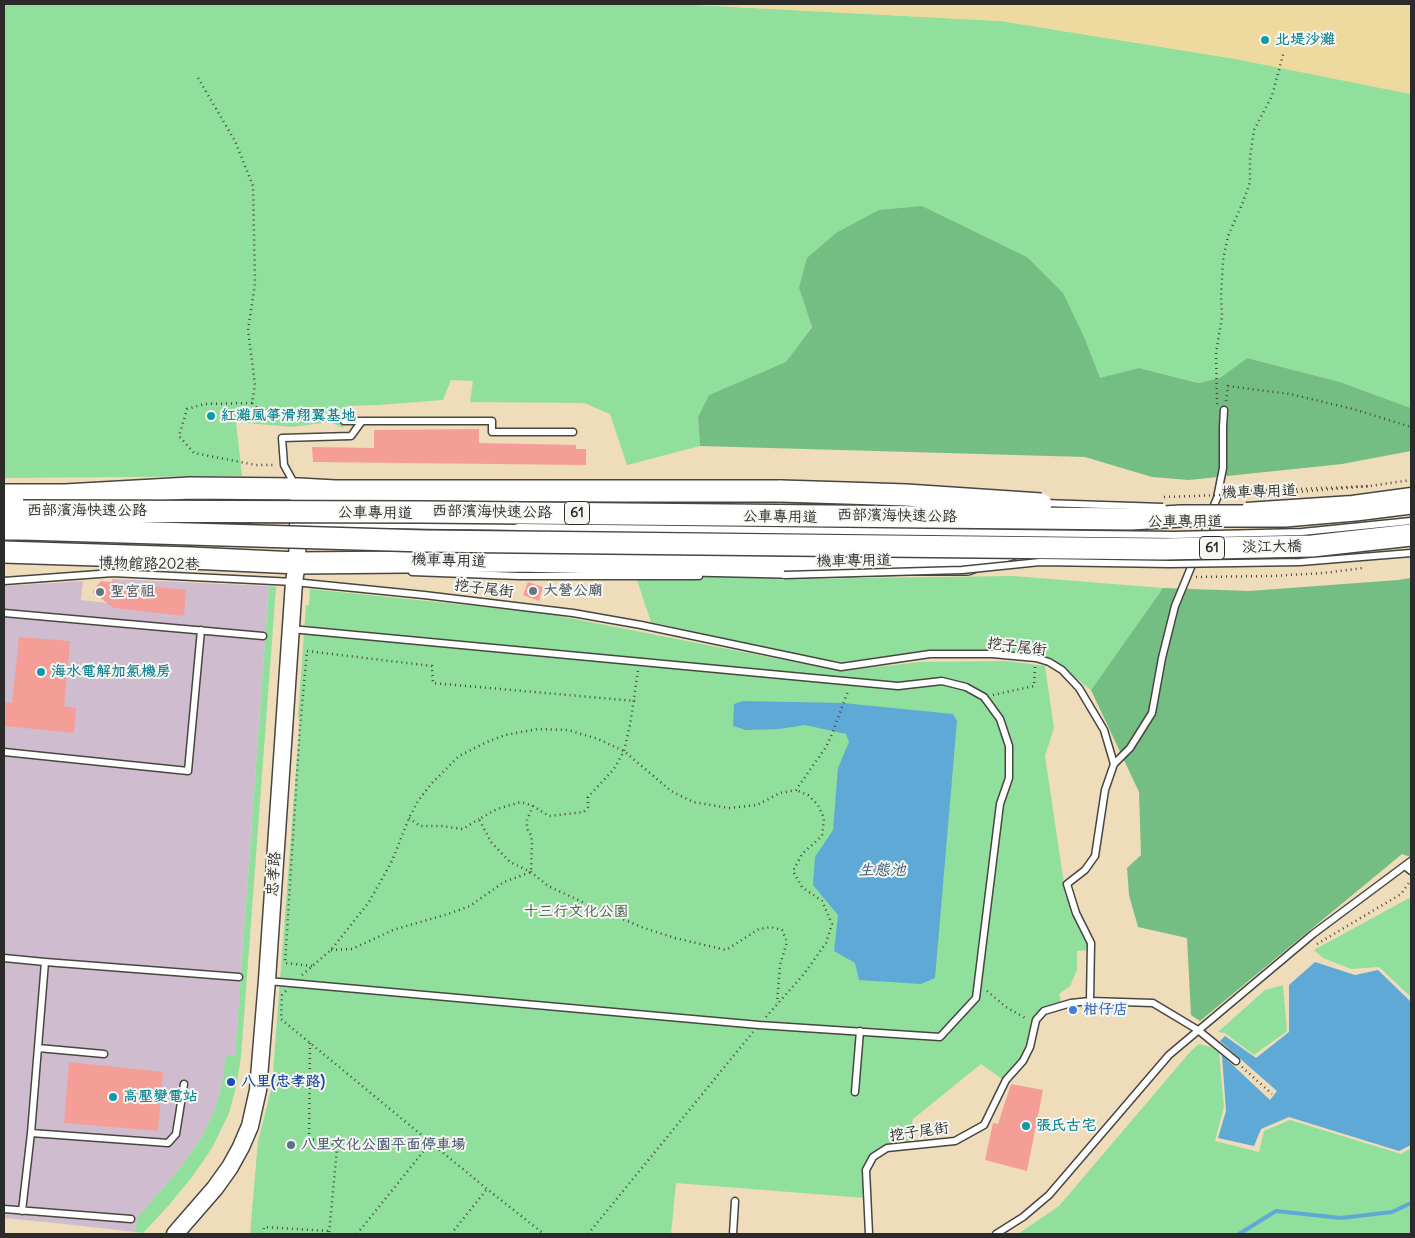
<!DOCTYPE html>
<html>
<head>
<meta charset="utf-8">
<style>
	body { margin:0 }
	#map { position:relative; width:1415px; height:1238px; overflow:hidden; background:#eedcba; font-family:Delius,sans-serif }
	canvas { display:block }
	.frame { position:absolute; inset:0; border:5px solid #2b2b2b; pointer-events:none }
</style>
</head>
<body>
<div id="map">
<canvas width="1415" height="1238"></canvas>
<div class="frame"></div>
</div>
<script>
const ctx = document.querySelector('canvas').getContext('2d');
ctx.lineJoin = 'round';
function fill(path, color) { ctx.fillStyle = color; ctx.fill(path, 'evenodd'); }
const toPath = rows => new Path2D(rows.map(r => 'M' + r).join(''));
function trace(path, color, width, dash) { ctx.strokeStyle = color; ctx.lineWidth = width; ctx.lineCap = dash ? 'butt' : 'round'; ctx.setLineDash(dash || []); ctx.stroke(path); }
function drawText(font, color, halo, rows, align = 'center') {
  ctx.font = font + ' Delius,"LXGW WenKai TC",sans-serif'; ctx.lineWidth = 4; ctx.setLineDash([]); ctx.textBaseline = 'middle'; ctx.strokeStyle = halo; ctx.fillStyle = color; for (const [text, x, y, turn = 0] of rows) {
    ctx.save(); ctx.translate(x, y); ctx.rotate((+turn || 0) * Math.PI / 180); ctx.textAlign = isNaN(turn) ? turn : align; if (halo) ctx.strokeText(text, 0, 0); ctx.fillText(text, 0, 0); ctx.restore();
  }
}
const industrial = toPath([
	[112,579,269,586,235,1056,227,1055,222,1085,214,1112,201,1138,181,1167,138,1217,135,1232,46,1222,4,1218,4,586,83,581,81,600,109,603]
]);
const green = toPath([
	[4,4,677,4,1001,21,1236,59,1411,94,1411,408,1340,382,1247,358,1220,378,1198,383,1139,368,1100,379,1085,339,1027,257,921,206,799,288,812,326,787,362,709,395,698,417,700,446,627,465,610,414,584,403,470,402,473,381,451,380,443,400,378,405,346,406,343,428,330,422,292,427,236,422,242,476,4,478],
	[635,574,790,579,1013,576,1163,588,1091,690,1051,658,1006,651,919,652,843,662,797,655,651,622],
	[269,586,276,587,241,1057,236,1087,229,1113,212,1148,192,1177,169,1205,143,1233,135,1232,138,1217,181,1167,201,1138,214,1112,222,1085,226,1055,235,1056],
	[310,589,544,613,840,671,920,662,1007,661,1045,666,1054,728,1045,756,1064,884,1089,950,1077,951,1077,970,1070,986,1059,994,1061,1002,1043,1007,1033,1019,1022,1058,1002,1079,981,1064,913,1119,908,1142,886,1144,872,1153,863,1167,865,1198,676,1183,671,1234,250,1234,258,1141,272,1086,300,718,298,718,306,605,309,605],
	[1411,897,1411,997,1379,967,1351,969,1323,958,1314,950],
	[1283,985,1287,1031,1254,1055,1225,1033,1218,1032,1265,990],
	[1199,1044,1211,1047,1219,1053,1224,1107,1215,1141,1259,1152,1264,1131,1290,1120,1401,1154,1411,1148,1411,1234,1018,1234,1059,1206,1190,1052]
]);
const forest = toPath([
	[922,206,1027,257,1063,293,1085,339,1100,378,1139,368,1198,383,1220,378,1247,358,1340,382,1411,408,1411,451,1342,464,1189,480,1152,477,1085,457,700,446,698,417,709,395,786,362,812,327,799,288,807,258,836,233,879,210],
	[1411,578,1411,857,1402,854,1200,1021,1191,1015,1187,938,1138,927,1129,895,1127,868,1141,855,1139,792,1091,690,1163,588,1249,591,1398,580]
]);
const sand = toPath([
	[677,4,1411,4,1411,94,1236,59,1001,21]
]);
const water = toPath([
	[743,701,843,703,953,714,957,721,935,978,921,984,859,980,855,963,834,951,838,915,813,885,815,857,833,830,838,768,849,742,846,734,805,725,779,729,746,730,733,726,734,704],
	[1315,962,1355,975,1378,970,1411,1002,1411,1145,1399,1151,1289,1117,1261,1129,1254,1146,1218,1138,1226,1111,1222,1055,1270,1100,1277,1091,1220,1041,1225,1036,1256,1058,1289,1032,1289,985]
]);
const stream = toPath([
	[1239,1234,1276,1211,1341,1218,1392,1212,1411,1203]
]);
const building = toPath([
	[479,429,479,443,576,445,576,449,586,449,586,465,313,462,312,447,374,448,374,430],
	[101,581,186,590,184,616,114,608,92,592],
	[528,582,543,587,539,601,523,595],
	[19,637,70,641,64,706,76,708,74,733,4,726,4,702,12,703],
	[69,1062,163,1072,158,1131,64,1123],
	[1011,1084,1043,1090,1027,1171,985,1160,993,1123,998,1124]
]);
const path = toPath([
	[198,78,235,141,253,186,255,284,248,330,255,385,252,403,263,414,314,412,335,418],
	[1226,401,1228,386,1290,394,1353,409,1411,427],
	[252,403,205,404,187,409,179,436,194,453,256,465,275,465],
	[1217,404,1216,353,1222,317,1221,296,1223,260,1228,236,1243,202,1250,182,1250,157,1254,130,1272,96,1284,51],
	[1226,492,1370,486,1411,480],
	[1196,577,1271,576,1324,573,1363,568],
	[638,671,630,725,624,751,614,769,588,797,588,807,584,812,549,816,533,806,521,802,497,809,479,819,491,842,510,862,531,872,548,886,589,905,644,928,675,938,726,950,759,929,771,927,782,930,787,942,780,965,777,1003],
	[993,695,1034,686,1035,667],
	[409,818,420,826,441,826,463,829,479,819],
	[1317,944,1401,894,1411,880],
	[331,950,352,949,393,930,448,914,470,906,504,882,531,872,532,842,531,835,527,829,527,820,533,806],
	[312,966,285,963,300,727,307,651,432,666,433,683,635,701],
	[302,975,331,950,369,902,392,861,409,818,418,801,431,784,459,756,487,742,505,735,538,729,568,730,598,739,624,751,671,791,693,802,729,808,757,805,780,793,796,790,826,747,832,734,848,691],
	[286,991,282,995,281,1019,487,1189,544,1234],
	[987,991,1006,1007,1027,1019],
	[766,1017,804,974,826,943,832,924,822,901,802,887,793,871,802,854,822,836,824,818,818,805,808,795,796,790],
	[310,1043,309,1139,330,1142,337,1148,329,1234],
	[1242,1067,1272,1094],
	[263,1234,264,1227,329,1231],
	[357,1234,431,1142],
	[451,1234,487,1189],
	[588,1234,753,1032]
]);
const service = toPath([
	[344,421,492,421,492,432,573,432],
	[295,485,284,465,282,438,351,436,362,421],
	[299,524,518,527],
	[1203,539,1210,515,1217,498,1223,468,1223,427,1224,410],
	[412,572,519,576,699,576],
	[4,581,113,573,294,582,424,595,573,613,641,625,841,667,930,654,992,654,1036,658,1049,662,1062,670,1079,688,1104,730,1114,764,1105,790,1095,856,1085,870,1067,884,1076,913,1091,943,1090,1001,1071,1003,1044,1011,1036,1020,1030,1047,1023,1061,1006,1080,984,1125,955,1141,887,1148,873,1157,866,1170,869,1234],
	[4,613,263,636],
	[4,752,188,771,201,630],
	[1114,764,1130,748,1152,713,1162,658,1175,606,1194,560],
	[1405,866,1411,871],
	[4,958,45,962,239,977],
	[268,981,759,1025,940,1037,976,998,1000,804,1009,778,1009,746,1000,719,984,697,966,687,942,681,898,686,291,629],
	[1090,1001,1153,1003,1198,1030,1236,1061],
	[38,1048,104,1054],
	[855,1092,860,1031],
	[31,1133,168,1143,176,1134,184,1084],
	[4,1209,131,1219],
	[22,1211,31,1133,45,962],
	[733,1234,735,1201],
	[996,1234,1023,1217,1049,1195,1169,1055,1313,934,1411,861]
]);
const tertiary = toPath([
	[175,1234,215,1188,230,1167,241,1147,250,1126,258,1090,267,980,294,582,297,563,299,489]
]);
const trunk = toPath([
	[4,495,65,495,190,488,299,489,335,491,781,491],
	[4,511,23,511],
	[4,529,23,529],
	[4,552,191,558,297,563,517,561,782,567,899,564,967,564,1013,548]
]);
const pathBridge = toPath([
	[1297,492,1370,486],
	[1164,497,1279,493]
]);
const serviceBridge = toPath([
	[1043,503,1163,507],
	[1246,506,1352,499,1411,491],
	[518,527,1175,535,1302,532,1411,521],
	[784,575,962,570,1040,562,1170,564,1300,562,1411,553]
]);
const trunkBridge = toPath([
	[781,491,846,493,906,495,1041,504],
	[23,511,423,512,1131,519,1181,516,1285,516,1355,510,1411,503],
	[23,529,424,541,1164,549,1312,546,1411,535]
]);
const markers = [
	[1265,40,5,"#0f9aa8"],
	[211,416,5,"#0f9aa8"],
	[533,591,5,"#6b7280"],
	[100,592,5,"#6b7280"],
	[41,672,5,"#0f9aa8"],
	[1073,1010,5,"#3f7fe0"],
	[231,1082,5,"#1a4fb4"],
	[113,1097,5,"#0f9aa8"],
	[1026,1126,5,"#0f9aa8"],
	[291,1145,5,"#5c6f8a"]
];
const shields = [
	[577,513,25],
	[1212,548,25]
];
const shieldNames = [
	["61",577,513],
	["61",1212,548]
];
const cultureNames = [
	["北堤沙灘",1275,40],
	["紅灘風箏滑翔翼基地",221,416],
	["海水電解加氯機房",51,672],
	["高壓變電站",123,1097],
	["張氏古宅",1036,1126]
];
const streetNames = [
	["機車專用道",1259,492,-2],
	["西部濱海快速公路",87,511],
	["西部濱海快速公路",492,512,1],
	["公車專用道",375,513,1],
	["西部濱海快速公路",897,516,1],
	["公車專用道",780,517,1],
	["公車專用道",1185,522],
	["淡江大橋",1272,547,-1],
	["機車專用道",449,561,2],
	["機車專用道",854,561,-1],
	["博物館路202巷",149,564,1],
	["挖子尾街",484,589,7],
	["挖子尾街",1017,647,7],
	["忠孝路",274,874,-86],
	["挖子尾街",919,1132,-8]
];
const worshipNames = [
	["大營公廟",543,591],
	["聖宮祖",110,592]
];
const parkNames = [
	["十三行文化公園",576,912]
];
const shopNames = [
	["柑仔店",1083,1010]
];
const transitNames = [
	["八里(忠孝路)",241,1082]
];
const serviceNames = [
	["八里文化公園平面停車場",301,1145]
];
const waterNames = [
	["生態池",882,870]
];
fill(industrial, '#cfbdcf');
fill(green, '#90df9d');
fill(forest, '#74be84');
fill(sand, '#eeda9e');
fill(water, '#5ea9d6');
trace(stream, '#5ea9d6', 4);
fill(building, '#f49e97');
trace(service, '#484640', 9);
trace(tertiary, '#484640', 19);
trace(trunk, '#484640', 24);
trace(path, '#484640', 2.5, [1, 4]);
trace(service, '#fff', 6);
trace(tertiary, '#fff', 16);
trace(trunk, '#fff', 21);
trace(serviceBridge, '#484640', 9, []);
trace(trunkBridge, '#484640', 24, []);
trace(pathBridge, '#484640', 2.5, [1, 4]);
trace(serviceBridge, '#fff', 6);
trace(trunkBridge, '#fff', 21);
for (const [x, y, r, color] of markers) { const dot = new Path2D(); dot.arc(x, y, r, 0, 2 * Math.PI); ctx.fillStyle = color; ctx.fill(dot); trace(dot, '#f6f6f2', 2); }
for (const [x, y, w] of shields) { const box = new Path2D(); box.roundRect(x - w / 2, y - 11.5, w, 23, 4); ctx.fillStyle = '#f6f6f2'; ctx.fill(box); trace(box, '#2b2b2b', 1); }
drawText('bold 14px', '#2b2b2b', null, shieldNames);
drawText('bold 15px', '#0d838f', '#f6f6f2', cultureNames, 'left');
drawText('15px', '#2b2b2b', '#f6f6f2', streetNames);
drawText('bold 15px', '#5b616d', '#f6f6f2', worshipNames, 'left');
drawText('15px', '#445848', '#f6f6f2', parkNames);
drawText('bold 15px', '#366cbe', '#f6f6f2', shopNames, 'left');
drawText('bold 15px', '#164399', '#f6f6f2', transitNames, 'left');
drawText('bold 15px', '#4e5e75', '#f6f6f2', serviceNames, 'left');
drawText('italic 16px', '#3d5767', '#f6f6f2', waterNames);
</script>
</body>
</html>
